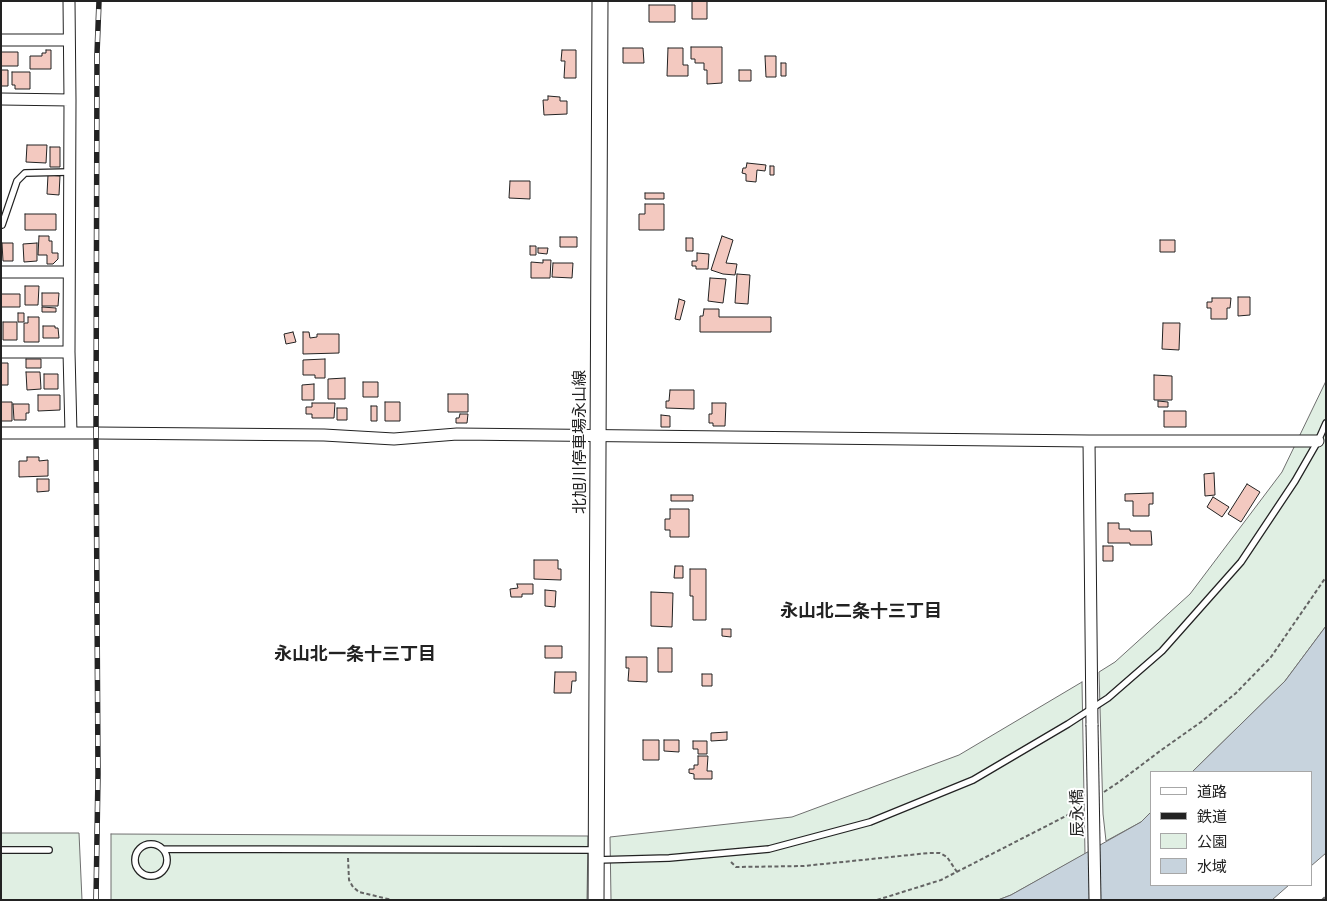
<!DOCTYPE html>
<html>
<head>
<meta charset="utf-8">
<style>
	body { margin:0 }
	#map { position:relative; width:1327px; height:901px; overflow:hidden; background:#fff; font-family:Ubuntu,"Noto Sans JP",sans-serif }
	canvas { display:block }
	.frame { position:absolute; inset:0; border:2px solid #222; pointer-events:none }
	.legend { position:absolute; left:1150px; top:771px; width:162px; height:115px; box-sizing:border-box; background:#fff; border:1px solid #a7a7a7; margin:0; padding:6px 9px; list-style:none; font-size:15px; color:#222 }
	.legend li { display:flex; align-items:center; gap:10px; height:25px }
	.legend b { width:25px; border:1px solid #a7a7a7 }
</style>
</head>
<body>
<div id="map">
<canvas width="1327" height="901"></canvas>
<div class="frame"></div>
<ul class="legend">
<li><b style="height:6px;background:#fff"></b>道路</li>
<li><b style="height:6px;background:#222"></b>鉄道</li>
<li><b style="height:14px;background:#e0efe3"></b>公園</li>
<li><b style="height:14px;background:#c7d3dd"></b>水域</li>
</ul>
</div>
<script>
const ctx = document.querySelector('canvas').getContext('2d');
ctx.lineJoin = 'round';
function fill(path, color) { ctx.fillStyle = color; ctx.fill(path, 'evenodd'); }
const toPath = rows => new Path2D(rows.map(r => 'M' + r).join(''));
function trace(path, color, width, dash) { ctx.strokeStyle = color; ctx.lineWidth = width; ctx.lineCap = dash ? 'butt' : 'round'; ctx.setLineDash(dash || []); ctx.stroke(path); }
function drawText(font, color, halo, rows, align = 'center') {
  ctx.font = font + ' Ubuntu,"Noto Sans JP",sans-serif'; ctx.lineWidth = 4; ctx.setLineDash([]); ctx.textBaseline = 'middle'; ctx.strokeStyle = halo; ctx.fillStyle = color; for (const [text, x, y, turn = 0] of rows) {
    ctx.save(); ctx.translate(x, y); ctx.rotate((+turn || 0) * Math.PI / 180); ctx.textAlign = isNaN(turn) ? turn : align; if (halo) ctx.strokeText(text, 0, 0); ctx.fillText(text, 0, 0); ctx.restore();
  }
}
const green = toPath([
	[1326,381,1326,626,1285,681,1192,772,1151,772,1151,812,1141,822,1106,841,1103,814,1099,672,1115,662,1190,594,1282,472,1326,381],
	[1082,682,1085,854,1011,895,998,900,611,900,610,837,792,817,959,755,1082,682],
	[1,833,79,833,82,900,1,900,1,833],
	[111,834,588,836,587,900,111,900,111,834]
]);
const water = toPath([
	[1326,626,1326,853,1311,866,1311,772,1192,772,1285,681,1326,626],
	[1151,812,1151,885,1289,885,1272,900,998,900,1011,895,1141,822,1151,812]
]);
const building = toPath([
	[692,1,707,1,707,19,692,19,692,1],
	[649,5,675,5,675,22,649,22,649,5],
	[691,47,722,47,722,83,707,84,707,70,704,70,704,63,695,63,695,59,691,59,691,47],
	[623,48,643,48,644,63,623,63,623,48],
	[668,48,683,48,683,65,688,65,688,76,667,76,668,48],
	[46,50,51,50,51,69,30,69,30,56,42,56,42,53,46,53,46,50],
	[562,50,576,50,576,78,564,78,565,61,561,61,562,50],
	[1,52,18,52,18,66,1,66,1,52],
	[765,56,776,56,776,77,766,77,765,56],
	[781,63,786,63,786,76,781,76,781,63],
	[1,70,8,70,8,86,1,86,1,70],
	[739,70,751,70,751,81,739,81,739,70],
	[12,72,30,72,30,89,15,89,15,85,12,85,12,72],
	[548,96,560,97,560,101,567,101,567,114,544,115,543,100,548,100,548,96],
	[27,145,47,145,46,163,26,162,27,145],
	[50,147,60,147,60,167,50,167,50,147],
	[747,163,766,165,765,171,757,170,756,182,746,181,746,174,742,173,743,168,746,168,747,163],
	[770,166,774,166,774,175,770,175,770,166],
	[48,175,60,176,59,195,47,194,48,175],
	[510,181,530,181,530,199,509,198,510,181],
	[645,193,664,193,664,199,645,199,645,193],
	[645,204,664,204,664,230,639,230,639,214,645,214,645,204],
	[25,214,56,214,56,230,25,230,25,214],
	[39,236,49,236,49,241,52,241,52,253,58,253,58,259,53,264,47,264,47,255,38,255,39,236],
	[722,236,733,240,726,263,737,264,735,275,723,274,711,270,722,236],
	[560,237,577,237,577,247,560,247,560,237],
	[686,238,693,238,693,251,686,251,686,238],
	[1160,240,1175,240,1175,252,1160,252,1160,240],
	[2,243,13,243,13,261,3,261,2,243],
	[37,243,37,261,24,262,23,244,37,243],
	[530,246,536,246,536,255,530,255,530,246],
	[538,248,548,248,547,254,538,253,538,248],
	[697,253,709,254,708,269,696,269,696,266,692,266,692,261,697,261,697,253],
	[543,260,551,260,550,278,531,278,531,262,543,263,543,260],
	[553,263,573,263,572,278,552,277,553,263],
	[737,274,750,275,748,304,735,303,737,274],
	[710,278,726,279,723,303,708,301,710,278],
	[25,286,39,286,38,305,25,305,25,286],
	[42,293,59,293,58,306,42,306,42,293],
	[1,294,20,294,20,307,1,307,1,294],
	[1238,297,1250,297,1250,315,1238,316,1238,297],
	[1212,298,1231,298,1230,308,1227,308,1227,319,1211,319,1211,308,1207,308,1207,302,1212,302,1212,298],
	[679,299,685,301,680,320,675,319,679,299],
	[42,307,56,308,56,312,42,312,42,307],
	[704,309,719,309,719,317,771,317,771,332,700,332,700,316,703,316,704,309],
	[18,313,24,313,24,322,18,322,18,313],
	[28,317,39,317,39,342,24,342,24,323,28,323,28,317],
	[3,322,17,322,17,340,3,340,3,322],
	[1163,323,1180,323,1179,350,1162,349,1163,323],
	[43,326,55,326,55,328,58,328,59,338,43,338,43,326],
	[293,332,296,342,286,344,284,334,293,332],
	[303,332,309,332,310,338,317,337,317,334,339,334,339,353,303,354,303,332],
	[26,359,41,359,41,368,26,368,26,359],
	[325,359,325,378,315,378,315,375,303,375,303,360,325,359],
	[1,363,8,363,8,385,1,385,1,363],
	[26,372,40,372,41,389,27,390,26,372],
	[44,374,58,374,58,389,44,389,44,374],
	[1154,375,1172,376,1172,400,1154,400,1154,375],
	[345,378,345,399,328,399,328,379,345,378],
	[363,382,378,382,378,397,363,397,363,382],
	[314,384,314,400,302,400,302,385,314,384],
	[670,390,694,390,694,409,666,408,666,401,669,401,670,390],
	[448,394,468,394,468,412,448,412,448,394],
	[38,395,60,395,60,410,38,411,38,395],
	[1158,401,1168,402,1168,407,1158,407,1158,401],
	[1,402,12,402,12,421,1,421,1,402],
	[385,402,400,402,400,421,385,421,385,402],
	[312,403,335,403,334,418,312,418,312,414,306,414,306,407,312,407,312,403],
	[712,403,726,403,725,426,713,426,713,423,709,423,709,414,712,414,712,403],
	[13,404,29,404,29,413,26,413,26,420,14,420,13,404],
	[371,406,377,406,377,421,371,421,371,406],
	[337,408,347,408,347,420,337,420,337,408],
	[1164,411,1186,411,1186,427,1164,427,1164,411],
	[460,414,468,414,467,423,456,423,456,418,459,418,460,414],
	[661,415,670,416,670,427,661,427,661,415],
	[27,457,39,457,39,461,48,460,48,476,19,477,19,461,27,461,27,457],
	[1214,473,1215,495,1205,496,1204,474,1214,473],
	[37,479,49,479,49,491,37,492,37,479],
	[1247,484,1260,492,1241,522,1228,514,1247,484],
	[1153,493,1153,504,1149,504,1149,516,1133,516,1133,501,1125,501,1125,494,1153,493],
	[671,495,693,495,693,501,671,501,671,495],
	[1213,497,1229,507,1222,517,1207,507,1213,497],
	[670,509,689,509,689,537,670,537,670,530,665,530,665,519,670,519,670,509],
	[1108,523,1119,523,1119,529,1130,529,1130,531,1151,531,1152,545,1130,545,1130,543,1108,543,1108,523],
	[1103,546,1113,546,1113,561,1103,561,1103,546],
	[534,560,558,560,558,569,561,569,561,580,534,579,534,560],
	[675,566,683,566,683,578,674,578,675,566],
	[690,569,706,569,706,620,693,620,693,596,690,596,690,569],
	[517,584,533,584,533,594,522,594,522,597,511,597,510,589,518,588,517,584],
	[545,590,556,591,555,607,545,606,545,590],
	[651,592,673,593,672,627,651,626,651,592],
	[722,629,731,629,731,637,722,636,722,629],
	[545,646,562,646,562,658,545,658,545,646],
	[658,648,672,648,672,672,658,672,658,648],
	[626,657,647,657,647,682,628,681,629,668,626,668,626,657],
	[555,672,576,672,576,681,572,681,571,693,554,693,555,672],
	[702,674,712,674,712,686,702,686,702,674],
	[727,732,727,740,711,741,711,733,727,732],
	[643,740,659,740,659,760,643,760,643,740],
	[664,740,679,740,679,752,664,751,664,740],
	[693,741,707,741,707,754,698,754,698,749,693,749,693,741],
	[698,756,708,756,707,771,712,771,712,779,694,779,694,774,689,773,689,769,694,769,694,765,698,765,698,756]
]);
const path = toPath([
	[1104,792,1119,782,1160,751,1201,722,1236,693,1271,657,1326,577],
	[348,858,349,880,353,887,359,892,392,900],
	[731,862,736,867,804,866,929,853,940,853,947,857,957,872],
	[877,900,941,880,1066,816,1081,806],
	[1322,900,1326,896]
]);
const service = toPath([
	[2,225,17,181,25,173,69,172],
	'135 860a16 16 0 1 1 32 0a16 16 0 1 1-32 0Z',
	[163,849,595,850],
	[1,850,49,850],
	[596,860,669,858,769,849,870,822,973,780,1068,724,1108,698,1162,651,1241,562,1295,481,1318,441,1326,423]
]);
const minor = toPath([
	[69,1,70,100,69,352,71,433],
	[1,40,68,40],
	[1,99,70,100],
	[1,272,69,272],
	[1,352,69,352],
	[1,433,96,433,324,435,394,439,457,434,1089,441,1318,441],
	[1089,441,1092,725]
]);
const secondary = toPath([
	[596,900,600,1]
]);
const rail = toPath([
	[96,900,98,774,96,433,97,54,99,1]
]);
const minorBridge = toPath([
	[1092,725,1095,900]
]);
const streetNames = [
	["北旭川停車場永山線",580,442,-90],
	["辰永橋",1077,813,-91]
];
const neighbourhoodNames = [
	["永山北二条十三丁目",861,611],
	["永山北一条十三丁目",355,654]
];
fill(green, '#e0efe3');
trace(green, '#6f6f6f', 1);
fill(water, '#c7d3dd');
trace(water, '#6f6f6f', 1);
fill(building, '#f3c9c0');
trace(building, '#222', 1);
trace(service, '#222', 8);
trace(minor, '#222', 13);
trace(secondary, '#222', 17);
trace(path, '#646464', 2, [4, 2.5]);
trace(service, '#fff', 5.5);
trace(minor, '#fff', 11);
trace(secondary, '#fff', 15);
trace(rail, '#222', 5.5);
trace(rail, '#fff', 4, [11]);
trace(minorBridge, '#222', 13, []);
trace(minorBridge, '#fff', 11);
drawText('16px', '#222', '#fff', streetNames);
drawText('bold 18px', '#222', '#fff', neighbourhoodNames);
</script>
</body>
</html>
